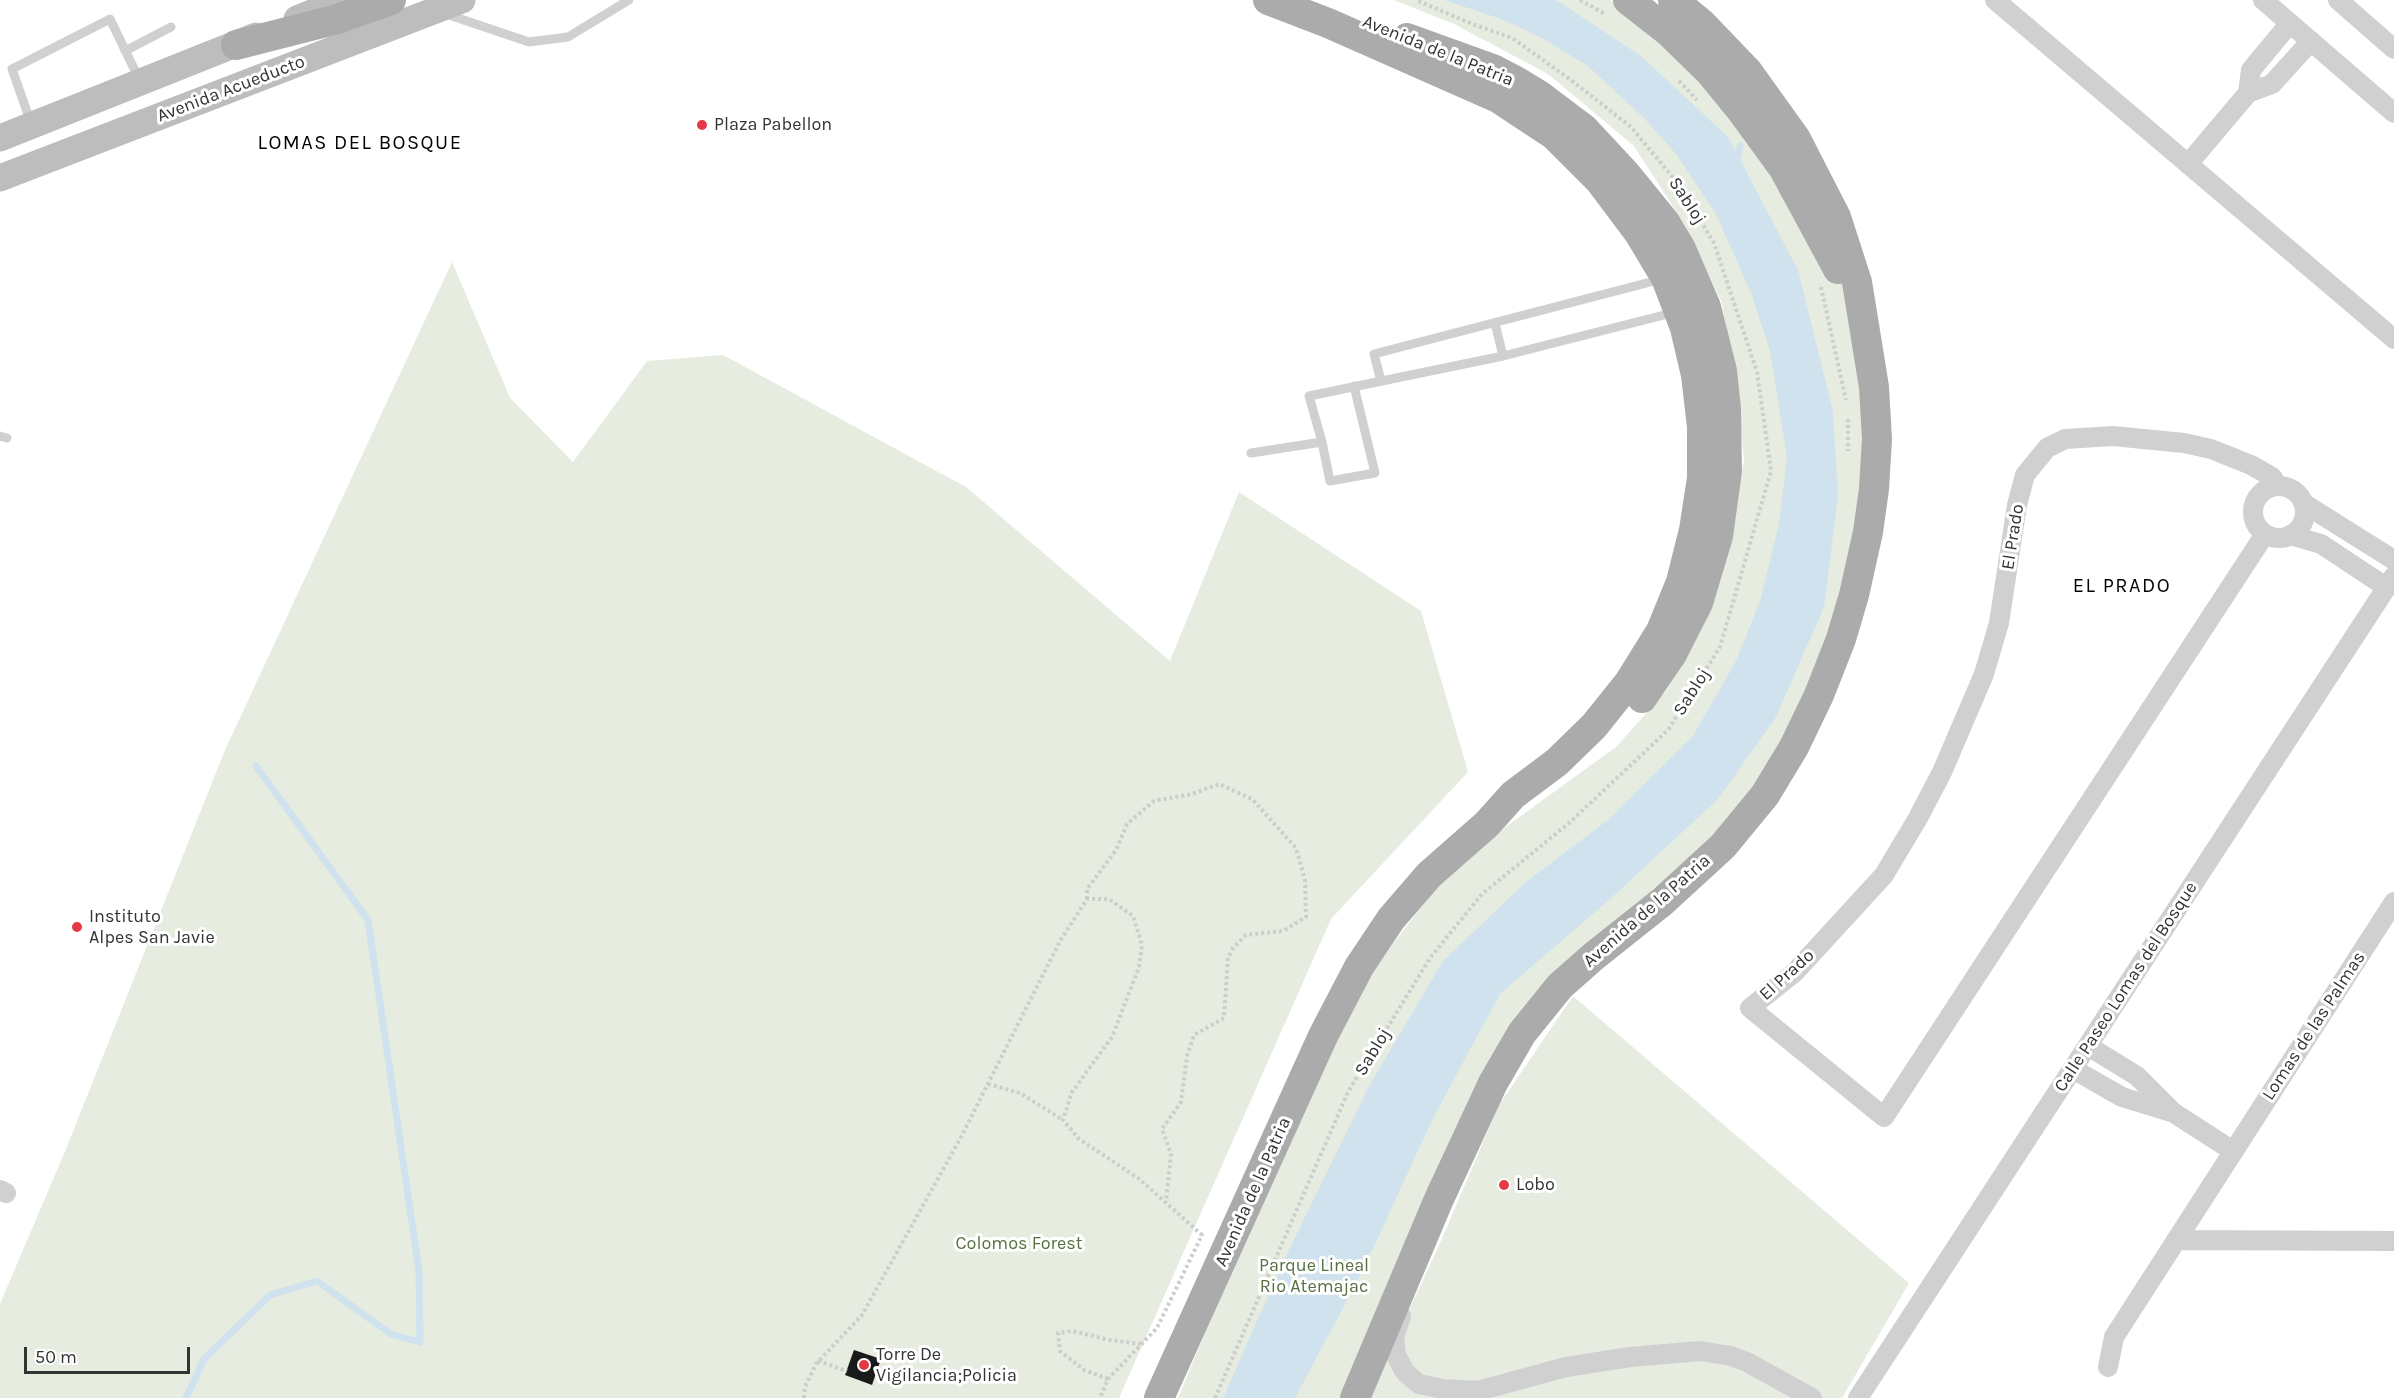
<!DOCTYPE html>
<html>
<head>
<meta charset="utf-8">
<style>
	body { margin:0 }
	#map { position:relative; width:2394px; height:1398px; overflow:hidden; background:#fff; font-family:Karla,sans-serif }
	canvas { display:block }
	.scale { position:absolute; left:24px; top:1347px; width:166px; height:27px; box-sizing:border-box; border:3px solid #333; border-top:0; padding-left:8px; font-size:18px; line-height:21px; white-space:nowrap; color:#333; -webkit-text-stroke:4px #fff; paint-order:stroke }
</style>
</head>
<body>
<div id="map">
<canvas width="2394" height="1398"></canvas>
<div class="scale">50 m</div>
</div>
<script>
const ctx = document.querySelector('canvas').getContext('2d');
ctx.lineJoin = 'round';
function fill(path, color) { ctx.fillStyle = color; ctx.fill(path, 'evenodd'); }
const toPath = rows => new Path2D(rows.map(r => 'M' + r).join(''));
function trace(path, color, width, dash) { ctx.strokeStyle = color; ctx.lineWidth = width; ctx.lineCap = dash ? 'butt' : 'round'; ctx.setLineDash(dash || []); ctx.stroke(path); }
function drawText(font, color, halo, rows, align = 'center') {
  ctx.font = font + ' Karla,sans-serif'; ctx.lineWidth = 6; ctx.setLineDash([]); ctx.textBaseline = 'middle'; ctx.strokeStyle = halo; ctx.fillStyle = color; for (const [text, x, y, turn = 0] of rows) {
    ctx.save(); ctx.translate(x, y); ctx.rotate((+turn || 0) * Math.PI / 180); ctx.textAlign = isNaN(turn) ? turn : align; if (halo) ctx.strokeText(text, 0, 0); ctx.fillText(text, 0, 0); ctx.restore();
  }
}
const green = toPath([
	[1394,0,1610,0,1638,17,1690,66,1823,239,1866,335,1874,439,1824,673,1727,833,1538,998,1348,1398,1178,1398,1287,1137,1372,972,1443,878,1507,826,1616,747,1666,691,1703,627,1729,548,1744,460,1736,382,1722,303,1685,225,1634,146,1548,74,1454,24],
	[452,262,510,398,573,462,647,361,723,355,966,487,1170,661,1239,492,1421,611,1468,772,1331,919,1119,1398,0,1398,0,1304,66,1149,225,750],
	[1573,996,1909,1283,1842,1398,1368,1398,1437,1250,1499,1105]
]);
const water = toPath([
	[1444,0,1556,0,1641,56,1728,137,1798,270,1833,412,1838,497,1824,607,1776,717,1718,799,1610,899,1500,994,1433,1118,1363,1270,1295,1398,1223,1398,1283,1262,1369,1086,1443,961,1526,882,1608,820,1693,736,1736,661,1760,601,1779,524,1787,458,1770,351,1751,293,1716,214,1676,154,1645,119,1588,66,1540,37,1501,19]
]);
const stream = toPath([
	[1736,164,1740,146],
	[186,1398,204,1359,270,1295,317,1281,391,1334,420,1342,419,1271,368,920,256,766]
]);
const building = toPath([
	[854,1350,881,1359,872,1385,845,1375]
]);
const path = toPath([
	[1580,0,1605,14],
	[1679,81,1697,100],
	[1821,287,1846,400],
	[1848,419,1848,451],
	[1087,899,1087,889,1116,850,1127,824,1154,801,1192,794,1219,784,1252,799,1296,848,1305,880,1306,917,1283,931,1246,935,1233,948,1228,958,1224,1018,1194,1035,1187,1056,1181,1102,1162,1129,1171,1154,1166,1202],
	[988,1084,1020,1093,1063,1120],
	[818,1361,847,1371],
	[1108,1379,1084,1370,1060,1351,1058,1333,1072,1331,1110,1340,1140,1344],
	[804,1398,805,1387,816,1364,862,1315,960,1139,1060,941,1087,899,1109,899,1133,916,1142,945,1139,967,1112,1037,1072,1092,1063,1120,1079,1139,1138,1178,1202,1235,1157,1328,1108,1379,1100,1398],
	[1215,1398,1348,1092,1430,958,1482,894,1568,824,1668,730,1720,647,1771,471,1757,372,1714,243,1680,186,1631,127,1571,80,1512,38,1472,24,1416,0]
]);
const service = toPath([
	[446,14,529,42,568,37,629,0],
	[125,51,171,27],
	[31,123,12,69,110,19,140,81],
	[1495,323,1503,356],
	[1381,381,1374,354,1662,279],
	[0,436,7,438],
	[1322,442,1330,481,1375,473,1354,386],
	[1251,453,1322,442,1309,396,1503,356,1676,312]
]);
const minor = toPath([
	[1995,0,2394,339],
	[2263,0,2394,113],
	[2338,0,2394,49],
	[2248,93,2251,70,2290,23],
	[2188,164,2248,93,2272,84,2311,41],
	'2253 512a26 26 0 1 1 52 0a26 26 0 1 1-52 0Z',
	[2303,503,2394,560],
	[2265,534,1884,1117,1750,1008,1794,973,1884,875,1918,818,1942,772,1984,674,1999,623,2017,505,2025,475,2047,448,2065,439,2113,436,2184,443,2211,449,2251,465,2272,477,2278,486],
	[2290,535,2321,544,2386,587],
	[2088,1046,2137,1076,2174,1113,2233,1151],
	[2073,1069,2122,1097,2171,1112],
	[0,1190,6,1193],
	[2176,1240,2394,1241],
	[1401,1316,1394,1337,1396,1355,1405,1372,1419,1384,1443,1389,1478,1391,1566,1367,1630,1357,1700,1351,1731,1356,1747,1362,1812,1398],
	[2108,1367,2114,1337,2394,902],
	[1858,1398,2394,576]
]);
const secondary = toPath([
	[297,19,343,0],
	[0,138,256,36],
	[0,178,462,0]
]);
const primary = toPath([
	[1628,0,1669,32,1710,72,1741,110,1784,169,1838,269],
	[1407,38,1493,69,1516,81,1539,95,1584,129,1625,173,1665,222,1681,249,1706,307,1722,371,1726,409,1727,471,1718,536,1698,603,1672,654,1642,698],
	[236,45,334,20,391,0],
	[1159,1398,1323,1036,1359,967,1391,919,1429,875,1487,824,1513,795,1557,762,1594,726,1630,681,1661,631,1681,582,1694,530,1702,478,1702,427,1696,375,1685,328,1666,278,1639,233,1600,181,1554,135,1498,98,1328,23,1268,0],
	[1355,1398,1439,1199,1493,1083,1522,1033,1560,986,1594,956,1662,902,1723,846,1765,795,1794,747,1819,695,1841,639,1854,595,1868,532,1874,489,1877,439,1874,387,1857,282,1836,217,1796,139,1748,72,1701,23,1673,0]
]);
const markers = [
	[702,125,6,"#e63946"],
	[77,927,6,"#e63946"],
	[1504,1185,6,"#e63946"],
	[864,1365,6,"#e63946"]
];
const streetNames = [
	["Avenida de la Patria",1438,51,22],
	["Avenida Acueducto",231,89,-21],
	["Sabloj",1687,201,57],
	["El Prado",2013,537,-81],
	["Sabloj",1692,692,-58],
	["Avenida de la Patria",1647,911,-41],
	["El Prado",1787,975,-42],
	["Calle Paseo Lomas del Bosque",2126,987,-57],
	["Lomas de las Palmas",2314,1026,-57],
	["Sabloj",1373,1052,-59],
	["Avenida de la Patria",1253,1192,-66]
];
const poiNames = [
	["Plaza Pabellon",714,125],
	["Instituto",89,917],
	["Alpes San Javie",89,938],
	["Lobo",1516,1185],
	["Torre De",876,1355],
	["Vigilancia;Policia",876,1376]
];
const parkNames = [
	["Colomos Forest",1019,1244],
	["Parque Lineal",1314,1266],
	["Rio Atemajac",1314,1287]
];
const neighbourhoodNames = [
	["LOMAS DEL BOSQUE",360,143],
	["EL PRADO",2122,586]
];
fill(green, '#e6ecdf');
fill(water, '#cfe2ee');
trace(stream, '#cfe2ee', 7);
fill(building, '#1a1a1a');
trace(path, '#cdcdcd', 4, [3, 3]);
trace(service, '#d0d0d0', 9);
trace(minor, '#d0d0d0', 20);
trace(secondary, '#bdbdbd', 27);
trace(primary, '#ababab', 30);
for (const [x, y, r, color] of markers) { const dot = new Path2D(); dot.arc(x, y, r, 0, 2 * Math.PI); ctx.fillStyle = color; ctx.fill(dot); trace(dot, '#fff', 2); }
drawText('18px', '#333', '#fff', streetNames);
drawText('18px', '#333', '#fff', poiNames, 'left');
drawText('18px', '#56703f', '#fff', parkNames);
ctx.letterSpacing = '1.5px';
drawText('20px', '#000', '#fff', neighbourhoodNames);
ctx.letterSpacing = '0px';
</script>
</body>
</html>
